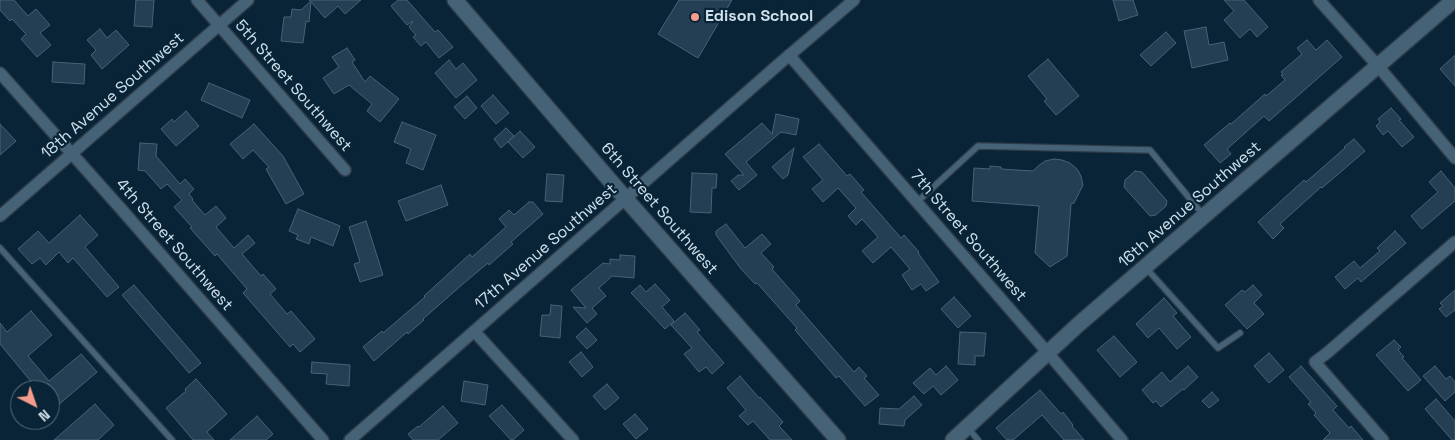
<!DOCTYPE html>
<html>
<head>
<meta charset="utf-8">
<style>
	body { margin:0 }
	#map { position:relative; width:1455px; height:440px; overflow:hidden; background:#082436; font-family:"Space Grotesk",sans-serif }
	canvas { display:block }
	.north { position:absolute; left:10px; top:380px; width:50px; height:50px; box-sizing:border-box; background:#082436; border:1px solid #586f7f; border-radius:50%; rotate:139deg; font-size:14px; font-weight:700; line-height:20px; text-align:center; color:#d0e0ec }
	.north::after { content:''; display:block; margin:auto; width:18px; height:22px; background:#f59d8d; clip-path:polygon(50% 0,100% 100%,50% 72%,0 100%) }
</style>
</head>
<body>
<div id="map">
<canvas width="1455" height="440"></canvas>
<div class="north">N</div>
</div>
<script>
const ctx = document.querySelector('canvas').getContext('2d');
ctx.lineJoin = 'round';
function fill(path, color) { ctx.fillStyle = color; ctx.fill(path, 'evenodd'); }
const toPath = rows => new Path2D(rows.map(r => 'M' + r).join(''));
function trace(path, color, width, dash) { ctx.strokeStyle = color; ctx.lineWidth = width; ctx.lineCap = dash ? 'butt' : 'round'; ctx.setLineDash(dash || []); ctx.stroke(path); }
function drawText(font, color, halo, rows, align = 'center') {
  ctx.font = font + ' "Space Grotesk",sans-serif'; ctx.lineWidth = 4.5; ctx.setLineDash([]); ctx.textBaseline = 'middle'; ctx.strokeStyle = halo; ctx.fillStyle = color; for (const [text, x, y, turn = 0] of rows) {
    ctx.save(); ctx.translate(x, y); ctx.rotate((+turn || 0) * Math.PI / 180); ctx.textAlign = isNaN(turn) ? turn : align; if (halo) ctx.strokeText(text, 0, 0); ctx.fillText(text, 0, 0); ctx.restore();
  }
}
const building = toPath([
	[0,0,14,0,28,16,36,9,50,25,40,33,51,45,37,57,21,39,26,34,12,19,10,21,0,10,0,0],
	[136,0,154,0,152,27,134,26,136,0],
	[309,0,361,0,345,14,338,6,325,18,311,2,309,22,306,21,303,43,281,41,284,17,291,17,292,9,301,10,311,1,309,0],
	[398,0,407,0,435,32,438,30,453,47,439,58,426,42,421,46,413,37,416,35,409,27,413,21,407,25,391,6,398,0],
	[679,0,732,0,698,58,658,34,679,0],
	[1113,0,1133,0,1138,15,1119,21,1113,0],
	[1224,0,1244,0,1268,27,1257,37,1250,29,1240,38,1224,20,1234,11,1224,0],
	[1206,27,1209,45,1224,42,1228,60,1192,68,1184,31,1206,27],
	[100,29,107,38,116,30,129,45,102,69,91,55,96,50,87,40,100,29],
	[1166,32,1176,43,1151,66,1140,55,1166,32],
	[1307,40,1316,50,1327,40,1342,57,1269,121,1264,116,1227,149,1231,154,1220,163,1204,145,1230,123,1231,124,1265,94,1266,96,1285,80,1281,75,1283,74,1281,72,1302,54,1297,48,1307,40],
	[347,48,355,60,352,62,365,82,370,76,399,99,380,122,367,111,372,104,349,85,334,94,323,78,339,67,332,57,347,48],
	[1455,55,1455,86,1440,69,1455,55],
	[1048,59,1079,96,1056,115,1044,101,1047,99,1028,76,1048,59],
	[449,60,456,69,463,63,477,80,456,98,435,73,449,60],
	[53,62,85,64,84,84,52,82,53,62],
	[209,83,250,100,242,118,201,100,209,83],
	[493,95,509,113,496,124,481,106,493,95],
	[467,96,477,108,465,119,454,107,467,96],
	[1391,108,1401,119,1399,120,1414,137,1402,147,1388,131,1383,135,1376,126,1380,122,1378,119,1391,108],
	[186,111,199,126,176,146,161,129,172,119,174,122,186,111],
	[776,114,799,119,796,135,781,132,746,162,757,175,739,190,731,181,738,175,744,175,725,154,762,123,772,134,776,114],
	[402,122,436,135,423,170,406,163,411,149,394,142,402,122],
	[0,124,16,141,0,155,0,124],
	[254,124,283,156,304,194,286,204,266,169,269,167,253,150,243,159,230,144,254,124],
	[506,128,514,136,501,148,494,139,506,128],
	[520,131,535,147,523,158,508,142,520,131],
	[1354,139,1365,151,1322,188,1321,187,1280,224,1284,228,1273,239,1258,222,1304,180,1306,182,1345,148,1344,147,1354,139],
	[140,143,157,144,156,156,180,184,185,179,194,189,189,194,193,199,192,200,205,215,216,206,226,218,216,227,234,248,248,235,255,243,242,254,261,276,263,274,276,289,270,294,287,314,291,311,315,339,300,352,293,344,290,347,243,293,247,289,217,254,215,256,190,228,192,227,174,207,182,200,167,184,161,189,145,171,138,170,140,143],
	[819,144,847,176,850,174,864,190,861,192,901,238,904,235,919,252,918,253,939,282,926,291,921,284,912,290,902,275,910,269,891,247,873,263,862,251,878,237,862,219,856,225,848,216,856,208,838,188,823,202,812,189,823,180,803,157,819,144],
	[794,148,788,175,783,179,772,167,794,148],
	[1054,159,1062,160,1070,163,1077,169,1081,176,1083,185,1074,203,1071,204,1067,256,1050,267,1035,253,1039,206,972,201,974,168,990,169,990,166,1001,167,1001,169,1033,171,1038,166,1045,161,1054,159],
	[1135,171,1142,172,1167,201,1166,206,1156,215,1150,216,1124,187,1125,180,1135,171],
	[1441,171,1455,188,1455,201,1422,229,1411,216,1438,192,1429,182,1441,171],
	[692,173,717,174,716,188,712,188,711,213,690,212,692,173],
	[547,174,564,175,562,202,545,201,547,174],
	[441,185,448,205,406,221,398,201,441,185],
	[529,202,533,202,543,214,511,242,513,244,489,265,488,263,464,283,423,319,424,320,408,334,407,332,374,361,363,347,382,331,383,333,425,297,424,296,470,254,472,257,506,227,499,219,509,210,514,215,529,202],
	[298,209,340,226,333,246,311,237,309,244,296,239,298,235,289,231,298,209],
	[80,215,98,235,85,247,119,287,107,297,73,258,68,263,59,252,46,265,40,258,32,264,18,249,38,231,49,243,80,215],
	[366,221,383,275,360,282,354,264,360,262,349,227,366,221],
	[726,224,745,248,762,234,771,244,761,253,774,267,772,269,800,301,796,305,854,372,859,367,867,376,864,378,879,395,865,406,839,376,836,378,795,330,797,328,757,283,755,284,741,269,716,235,716,231,726,224],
	[1395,231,1406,243,1361,282,1358,278,1345,289,1335,277,1354,261,1360,268,1380,251,1377,248,1395,231],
	[620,255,635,256,634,278,612,276,599,288,606,296,592,308,597,314,587,323,573,307,586,308,571,290,603,263,610,264,610,259,620,260,620,255],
	[655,284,670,300,662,307,674,321,665,329,631,293,640,285,646,292,655,284],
	[134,285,201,363,189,373,122,295,134,285],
	[1253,285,1262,295,1254,303,1264,314,1247,329,1225,305,1242,290,1245,292,1253,285],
	[1455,290,1455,310,1446,317,1439,309,1443,306,1440,303,1455,290],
	[954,297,971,316,958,328,941,309,954,297],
	[1164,298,1177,313,1173,316,1191,337,1177,349,1159,328,1148,338,1136,324,1164,298],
	[551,305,562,306,560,338,540,336,542,315,550,315,551,305],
	[31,311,52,335,28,356,49,381,81,354,97,372,50,412,50,390,38,390,0,344,0,323,7,332,31,311],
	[685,313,700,330,697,332,724,363,712,374,706,367,699,372,684,354,692,348,671,325,685,313],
	[586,328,597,340,587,349,576,337,586,328],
	[960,332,986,333,984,356,975,356,975,365,958,364,960,332],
	[1114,336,1137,362,1120,377,1097,350,1114,336],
	[1394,340,1401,347,1398,350,1404,357,1402,358,1421,380,1408,391,1376,355,1394,340],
	[581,352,593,367,582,377,569,362,581,352],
	[1269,353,1284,370,1269,383,1254,366,1269,353],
	[312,362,350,365,349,386,326,384,327,374,311,373,312,362],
	[946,366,958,380,941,395,933,386,924,394,913,383,930,368,936,375,946,366],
	[1188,366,1198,377,1184,390,1183,389,1161,407,1156,401,1153,403,1142,390,1162,372,1170,382,1188,366],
	[1301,366,1337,406,1333,410,1349,428,1351,426,1363,440,1323,440,1330,433,1314,415,1316,413,1308,404,1311,402,1289,377,1301,366],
	[1435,366,1446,379,1450,376,1455,382,1455,392,1445,401,1423,376,1435,366],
	[740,376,759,398,760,397,783,422,779,426,792,440,770,440,753,421,748,425,739,416,746,410,727,388,740,376],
	[196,379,227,414,207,432,214,440,193,440,166,408,186,391,185,389,196,379],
	[464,381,488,385,485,405,461,401,464,381],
	[607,384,619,398,605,410,593,396,607,384],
	[1040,390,1061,414,1063,412,1073,425,1072,426,1084,440,1064,440,1042,415,1013,440,1007,440,996,428,1040,390],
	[1212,392,1219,400,1209,408,1202,401,1212,392],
	[914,396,922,405,905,420,904,426,879,424,880,408,899,409,914,396],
	[1436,399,1455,421,1455,440,1452,440,1425,409,1436,399],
	[95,404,114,425,98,440,54,440,95,404],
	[502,405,524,430,513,440,511,440,489,416,502,405],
	[443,406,458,423,438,440,413,440,408,434,418,426,419,427,443,406],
	[635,414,648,429,636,439,623,424,635,414],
	[257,416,273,434,266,440,230,440,257,416]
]);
const lane = toPath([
	[917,202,978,146,1150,150,1204,216],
	[0,248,172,440],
	[1146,268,1218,348,1240,333],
	[968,428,978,440]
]);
const street = toPath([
	[197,0,345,170],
	[1319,0,1378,66,1455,158],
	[789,55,1048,353,1122,440],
	[0,73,122,210,323,440],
	[0,216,248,0],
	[474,331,573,440],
	[350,440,779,64,854,0],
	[1383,440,1315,362,1327,353,1455,242]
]);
const secondary = toPath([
	[455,0,625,198,838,440],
	[953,440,1079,324,1454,0]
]);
const markers = [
	[695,17,5,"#f59d8d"]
];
const poiNames = [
	["Edison School",705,17]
];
const streetNames = [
	["5th Street Southwest",293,86,49],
	["18th Avenue Southwest",113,96,-41],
	["16th Avenue Southwest",1190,205,-41],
	["6th Street Southwest",659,209,49],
	["7th Street Southwest",968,236,49],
	["4th Street Southwest",174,245,49],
	["17th Avenue Southwest",546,247,-41]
];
fill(building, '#243f53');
trace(building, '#466277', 1);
trace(lane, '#2e3b48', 8);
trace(street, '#2e3b48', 14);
trace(secondary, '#2e3b48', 18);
trace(lane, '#466277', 5.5);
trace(street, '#466277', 11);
trace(secondary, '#466277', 15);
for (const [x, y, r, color] of markers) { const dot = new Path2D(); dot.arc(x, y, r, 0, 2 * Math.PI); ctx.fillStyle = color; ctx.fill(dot); trace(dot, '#082436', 2); }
drawText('bold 16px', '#d0e0ec', '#082436', poiNames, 'left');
drawText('16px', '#d0e0ec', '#082436', streetNames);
</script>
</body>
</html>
